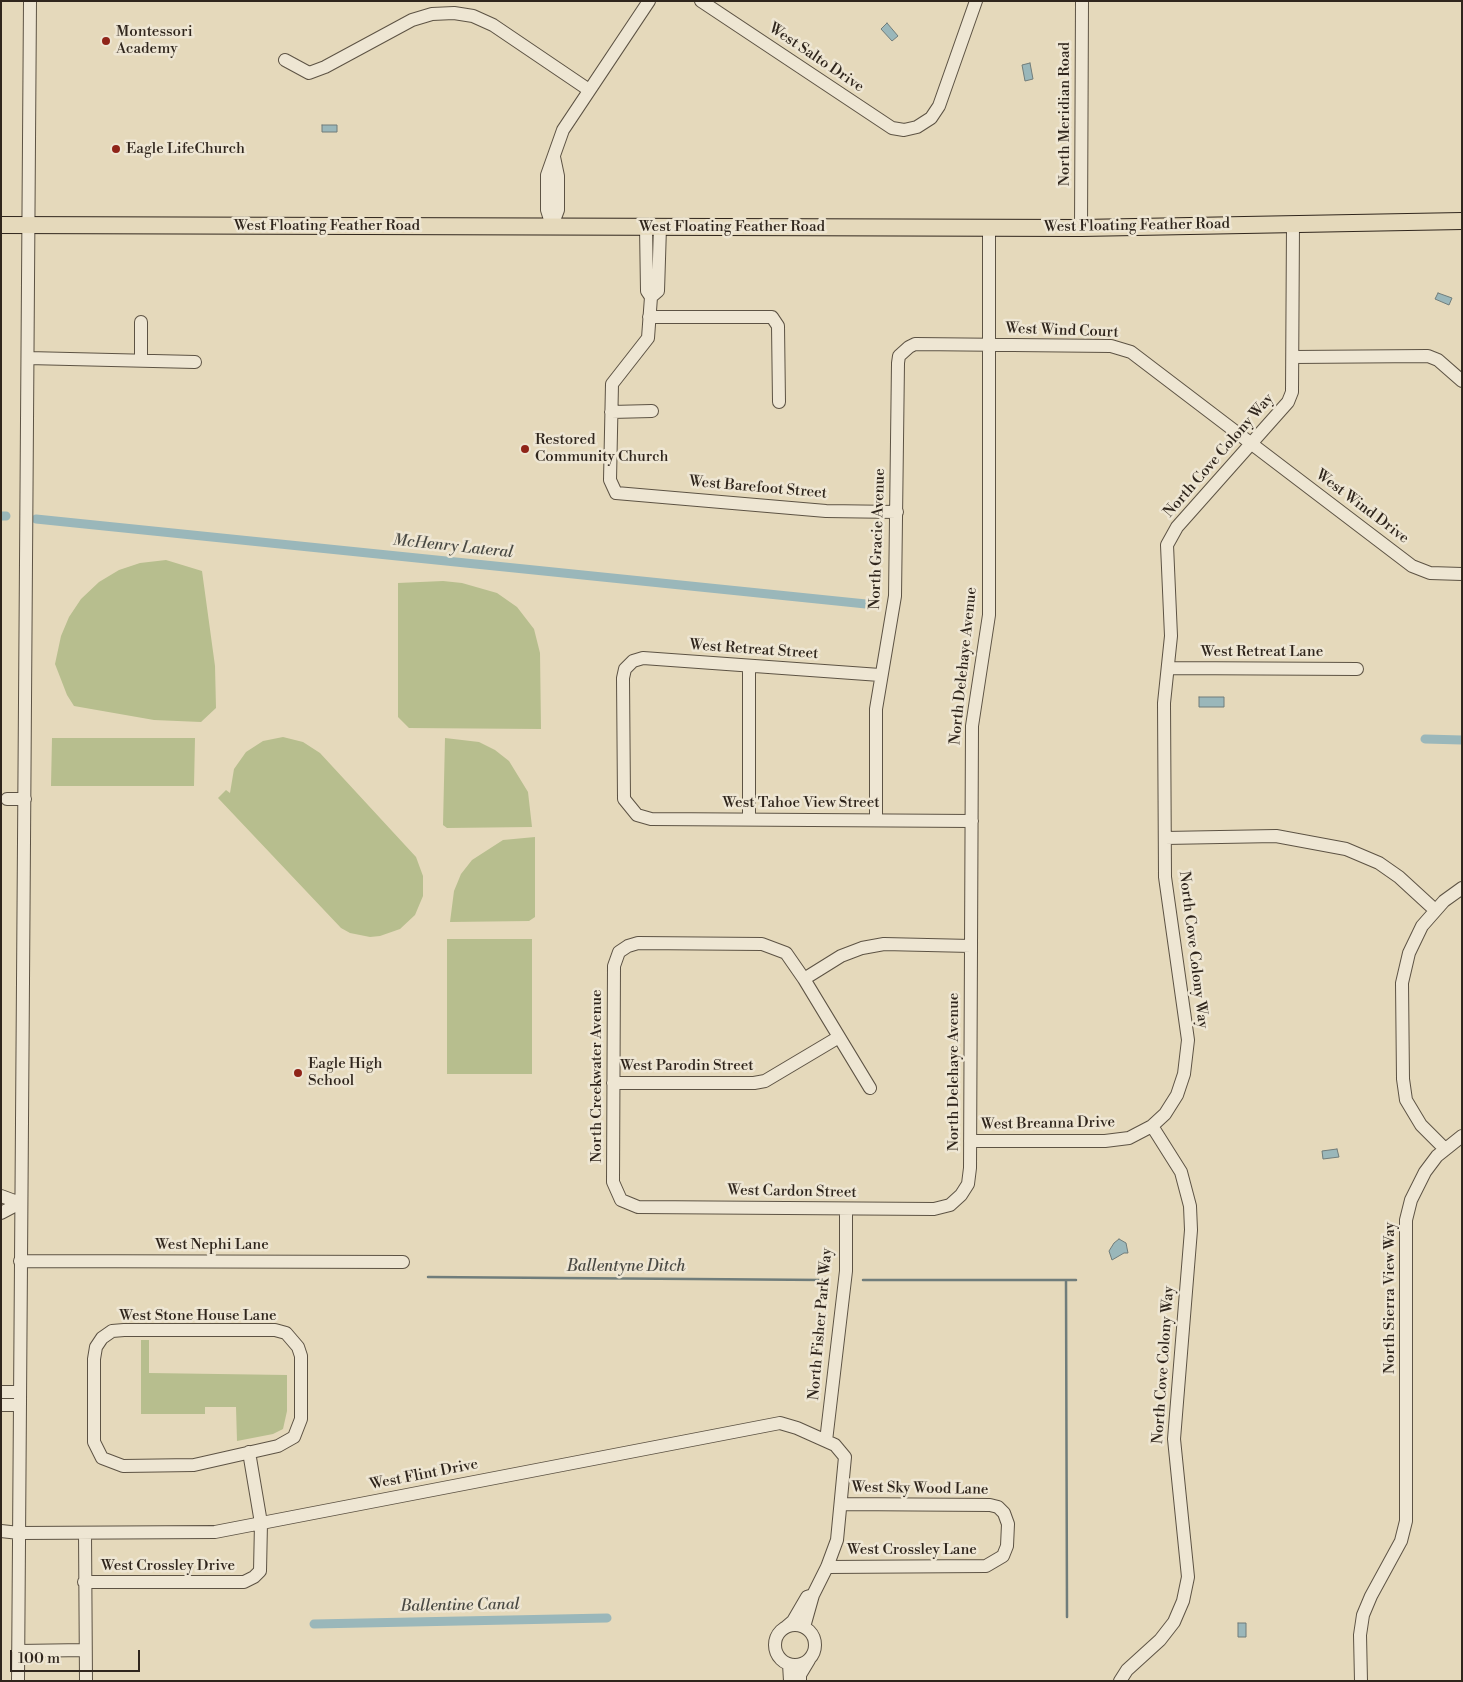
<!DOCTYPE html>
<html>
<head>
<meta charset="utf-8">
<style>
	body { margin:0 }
	#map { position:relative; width:1463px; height:1682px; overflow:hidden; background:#e5d9bb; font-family:"Libre Bodoni",serif }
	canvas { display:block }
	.frame { position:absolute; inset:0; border:2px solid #30261d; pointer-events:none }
	.scale { position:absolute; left:10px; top:1650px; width:130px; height:22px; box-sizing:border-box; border:2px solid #30261d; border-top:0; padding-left:6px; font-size:15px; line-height:18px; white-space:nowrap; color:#30261d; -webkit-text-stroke:4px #eee6d3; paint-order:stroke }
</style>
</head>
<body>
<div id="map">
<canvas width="1463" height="1682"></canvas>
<div class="frame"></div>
<div class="scale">100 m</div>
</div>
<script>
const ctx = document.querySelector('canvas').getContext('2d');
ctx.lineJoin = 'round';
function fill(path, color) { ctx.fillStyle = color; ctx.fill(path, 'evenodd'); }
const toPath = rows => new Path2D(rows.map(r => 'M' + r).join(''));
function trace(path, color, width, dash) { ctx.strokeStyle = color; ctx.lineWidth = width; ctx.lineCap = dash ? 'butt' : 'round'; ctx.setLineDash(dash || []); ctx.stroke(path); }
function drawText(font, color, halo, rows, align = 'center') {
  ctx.font = font + ' "Libre Bodoni",serif'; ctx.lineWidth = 5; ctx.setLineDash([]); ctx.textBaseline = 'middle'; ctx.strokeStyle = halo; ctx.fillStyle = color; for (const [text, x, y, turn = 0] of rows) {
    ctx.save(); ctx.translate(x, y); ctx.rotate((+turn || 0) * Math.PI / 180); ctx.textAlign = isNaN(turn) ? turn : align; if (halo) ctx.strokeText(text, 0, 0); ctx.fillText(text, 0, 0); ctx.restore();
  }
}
const green = toPath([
	[166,560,202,571,215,666,216,708,201,722,154,720,74,706,67,695,55,664,61,636,69,617,81,599,99,582,119,570,140,563],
	[443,581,462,583,497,593,517,607,534,629,540,653,541,729,409,728,398,717,398,583],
	[283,737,303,742,320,753,416,857,423,876,423,896,415,915,400,929,380,936,370,937,350,933,341,928,218,798,226,790,230,793,234,769,246,752,263,741],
	[52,738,195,738,194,786,51,786],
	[445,738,479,742,495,750,509,761,528,792,532,827,447,828,443,825],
	[535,837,535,917,529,921,450,922,454,891,461,874,472,860,503,840],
	[447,939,532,939,532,1074,447,1074],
	[141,1340,149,1340,149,1373,287,1375,287,1411,283,1429,273,1434,237,1441,236,1407,205,1407,205,1414,141,1414]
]);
const water = toPath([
	[887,23,898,36,892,41,881,29,887,23],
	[1030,63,1033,79,1025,81,1022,65,1030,63],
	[322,125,337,125,337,132,322,132,322,125],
	[1438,293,1452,298,1449,305,1435,299,1438,293],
	[1199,697,1224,697,1224,707,1199,707,1199,697],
	[1337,1149,1339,1157,1323,1159,1322,1151,1337,1149],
	[1119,1239,1126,1243,1128,1253,1124,1253,1112,1260,1109,1251,1114,1243,1119,1239],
	[1238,1623,1246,1623,1246,1637,1238,1637,1238,1623]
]);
const stream = toPath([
	[428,1277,824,1280],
	[863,1280,1076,1280],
	[1066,1281,1067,1617]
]);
const canal = toPath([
	[1,516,6,516],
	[36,519,866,604],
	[1425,739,1462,740],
	[314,1624,607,1618]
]);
const minor = toPath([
	[701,1,892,128,904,130,917,127,931,118,939,106,976,1],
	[285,60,309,73,325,67,412,20,432,14,454,13,473,16,493,25,589,90],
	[554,157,558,176,558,210,552,226,547,210,547,175,563,130,649,1],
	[646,227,647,291,651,297,658,291,660,227],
	[1081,228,1082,1],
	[651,297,648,338,612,384,610,480,616,493,826,511,897,512],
	[649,317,772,317,778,326,779,402],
	[1293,357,1428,356,1438,360,1462,381],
	[28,358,195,362],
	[141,360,141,322],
	[611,412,652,411],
	[1168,668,1357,669],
	[880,675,643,658,633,661,625,669,623,678,624,799,637,815,651,819,972,821],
	[7,799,25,799],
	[749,819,749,666],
	[876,820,876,709,895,596,898,363,899,356,909,347,915,344,1111,346,1131,352,1412,566,1430,573,1462,574],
	[1165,838,1276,836,1346,849,1379,863,1399,877,1435,910],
	[971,946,884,944,862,948,841,956,804,979,786,953,762,944,638,943,628,946,619,952,614,966,613,1182,621,1200,638,1207,934,1209,950,1205,961,1195,968,1184,970,1168,972,726,989,615,989,227],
	[804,979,870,1088],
	[613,1083,754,1083,765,1081,839,1037],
	[970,1141,1105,1141,1129,1138,1152,1126],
	[1445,1149,1421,1125,1406,1100,1403,1079,1402,983,1409,953,1422,926,1444,901,1462,888],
	[1,1196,20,1203,1,1213],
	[20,1261,403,1262],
	[124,1330,275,1330,286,1333,298,1347,301,1356,301,1419,294,1437,278,1446,194,1465,123,1466,102,1458,94,1442,94,1359,96,1347,102,1338,112,1331,124,1330],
	[1,1392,20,1392],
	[1,1405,20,1405],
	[826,1441,846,1271,846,1209],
	[1,1531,19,1533,215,1532,780,1423,797,1428,835,1445,845,1457,837,1540,827,1567,813,1595],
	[85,1533,86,1681],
	[827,1567,986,1566,1003,1556,1007,1546,1008,1524,1004,1513,998,1507,990,1505,841,1504],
	[84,1582,244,1582,254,1577,260,1571,261,1523,249,1452],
	'775 1645a20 20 0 1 1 40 0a20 20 0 1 1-40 0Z',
	[786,1627,793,1621,807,1597,813,1595,804,1627],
	[18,1651,85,1650],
	[789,1664,790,1681],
	[18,1681,30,1],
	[800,1681,800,1675,809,1660],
	[1120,1681,1127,1670,1160,1640,1174,1622,1183,1601,1188,1577,1174,1439,1191,1230,1190,1206,1181,1172,1152,1126,1165,1114,1177,1095,1184,1074,1188,1040,1165,877,1164,703,1171,636,1167,545,1177,527,1288,402,1292,392,1293,225],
	[1361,1681,1360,1635,1363,1615,1371,1596,1401,1541,1406,1521,1406,1220,1411,1200,1425,1172,1437,1156,1462,1136]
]);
const major = toPath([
	[1,225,1081,228,1462,221]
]);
const markers = [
	[106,41,5,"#8f2418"],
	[116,149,5,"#8f2418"],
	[525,449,5,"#8f2418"],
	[298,1073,5,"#8f2418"]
];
const poiNames = [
	["Montessori",116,32],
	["Academy",116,49],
	["Eagle LifeChurch",126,149],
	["Restored",535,440],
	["Community Church",535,457],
	["Eagle High",308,1064],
	["School",308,1081]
];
const streetNames = [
	["West Salto Drive",816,58,34],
	["North Meridian Road",1065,114,-90],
	["West Floating Feather Road",327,226],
	["West Floating Feather Road",1137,226,-1],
	["West Floating Feather Road",732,227],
	["West Wind Court",1062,331,2],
	["North Cove Colony Way",1219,456,-49],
	["West Barefoot Street",758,488,5],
	["West Wind Drive",1362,507,37],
	["North Gracie Avenue",878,539,-88],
	["West Retreat Street",754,650,4],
	["West Retreat Lane",1262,652],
	["North Delehaye Avenue",964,666,-84],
	["West Tahoe View Street",801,803],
	["North Cove Colony Way",1193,950,83],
	["West Parodin Street",687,1066],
	["North Delehaye Avenue",954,1072,-90],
	["North Creekwater Avenue",597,1076,-90],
	["West Breanna Drive",1048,1124,-1],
	["West Cardon Street",792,1192,1],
	["West Nephi Lane",212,1245],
	["North Sierra View Way",1390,1298,-90],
	["West Stone House Lane",198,1316],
	["North Fisher Park Way",821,1324,-85],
	["North Cove Colony Way",1164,1365,-86],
	["West Flint Drive",424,1475,-11],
	["West Sky Wood Lane",920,1489,1],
	["West Crossley Lane",912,1550],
	["West Crossley Drive",168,1566]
];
const waterNames = [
	["McHenry Lateral",453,547,6],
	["Ballentyne Ditch",626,1267],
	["Ballentine Canal",460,1606,-1]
];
fill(green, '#b7be8e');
fill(water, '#9ab7ba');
trace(water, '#707d7b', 1);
trace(stream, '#707d7b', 2.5);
trace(canal, '#9ab7ba', 9);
trace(minor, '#5d5344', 14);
trace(major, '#30261d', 18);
trace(minor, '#eee6d3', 12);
trace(major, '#e5d9bb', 16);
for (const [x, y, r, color] of markers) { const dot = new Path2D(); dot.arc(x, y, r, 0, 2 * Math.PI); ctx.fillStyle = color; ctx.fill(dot); trace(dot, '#eee6d3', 2); }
drawText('15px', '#30261d', '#eee6d3', poiNames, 'left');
drawText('15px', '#30261d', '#eee6d3', streetNames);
drawText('italic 16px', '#4a4a44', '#eee6d3', waterNames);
</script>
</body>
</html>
